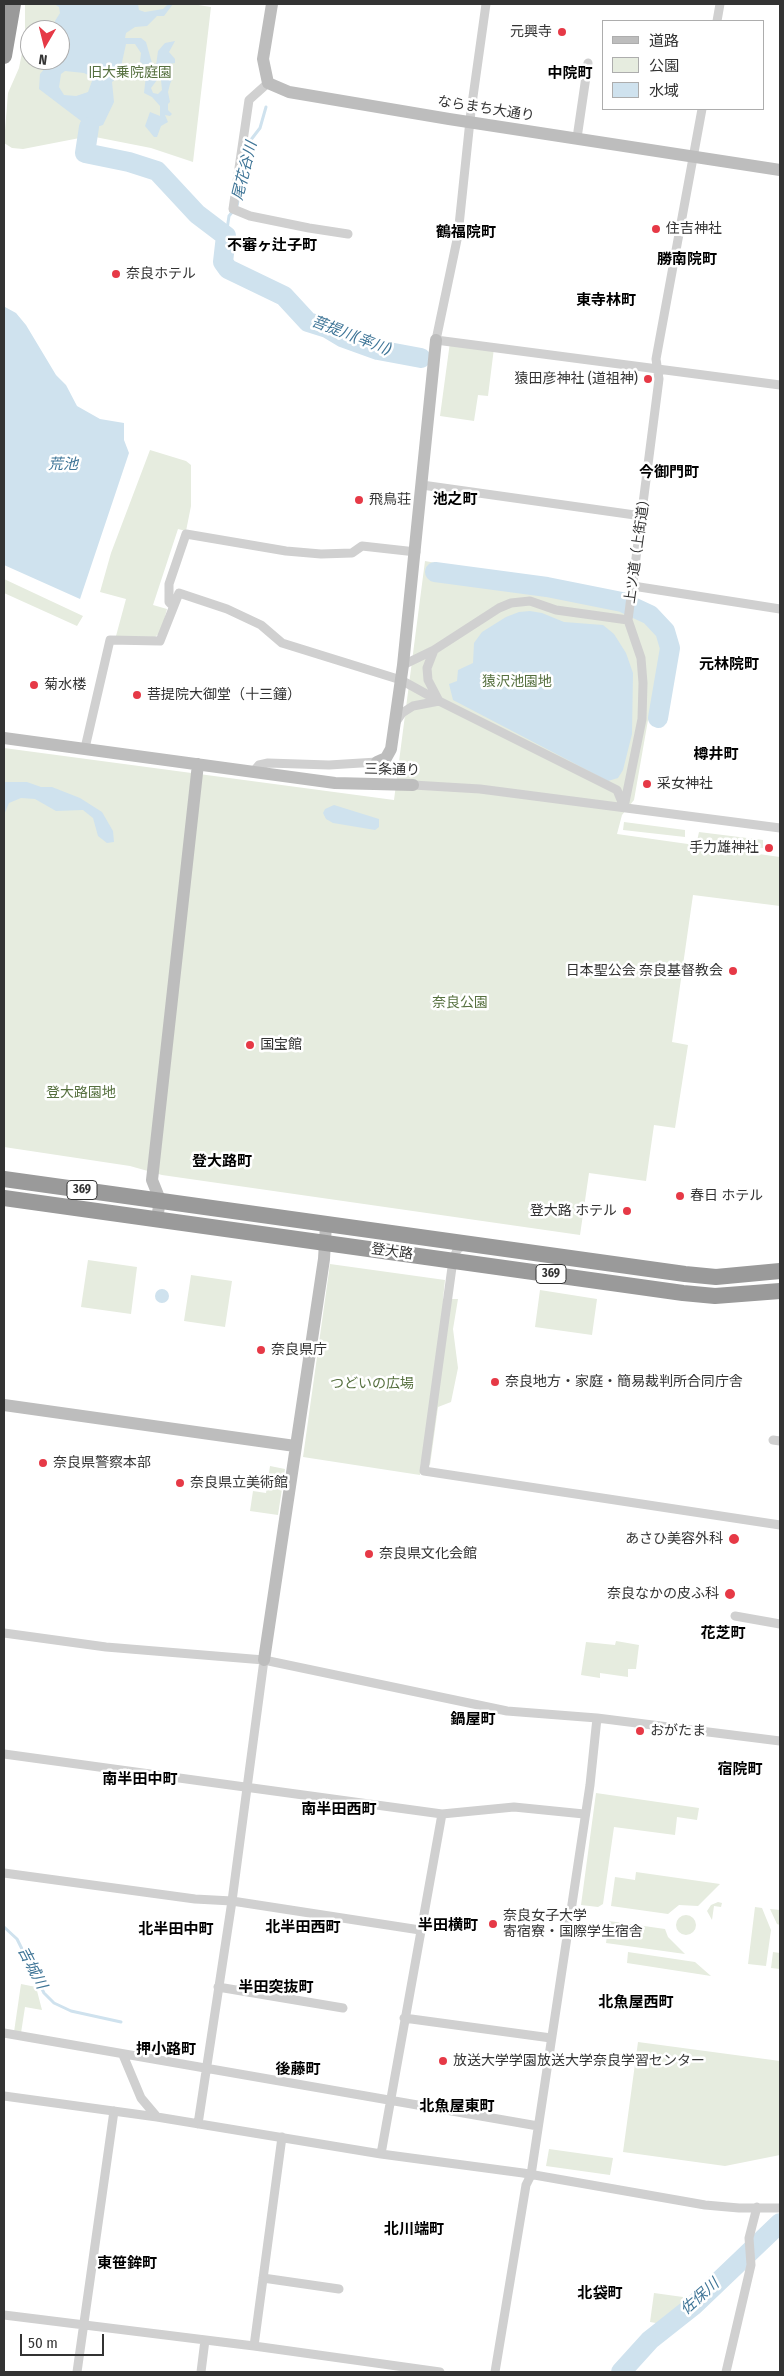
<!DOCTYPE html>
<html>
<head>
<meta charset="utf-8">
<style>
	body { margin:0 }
	#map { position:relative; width:784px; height:2376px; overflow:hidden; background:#fff; font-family:"Fira Sans Condensed","Noto Sans JP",sans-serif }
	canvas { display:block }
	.frame { position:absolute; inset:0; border:5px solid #333; pointer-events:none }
	.legend { position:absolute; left:602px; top:20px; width:162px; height:90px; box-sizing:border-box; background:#fff; border:1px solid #adadad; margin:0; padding:6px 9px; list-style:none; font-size:15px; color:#333 }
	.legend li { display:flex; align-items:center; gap:10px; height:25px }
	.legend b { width:25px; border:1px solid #adadad }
	.north { position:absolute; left:20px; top:20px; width:50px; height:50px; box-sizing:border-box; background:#fff; border:1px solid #adadad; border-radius:50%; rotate:188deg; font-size:14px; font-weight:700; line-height:20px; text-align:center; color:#333 }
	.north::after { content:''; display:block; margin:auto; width:18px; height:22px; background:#e63946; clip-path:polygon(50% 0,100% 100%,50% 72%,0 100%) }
	.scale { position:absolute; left:20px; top:2334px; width:84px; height:22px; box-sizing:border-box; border:2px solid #333; border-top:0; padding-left:6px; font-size:15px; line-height:18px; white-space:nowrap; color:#333; -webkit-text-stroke:4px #fff; paint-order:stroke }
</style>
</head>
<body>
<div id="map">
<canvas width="784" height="2376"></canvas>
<div class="frame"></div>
<ul class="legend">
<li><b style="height:6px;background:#bdbdbd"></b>道路</li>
<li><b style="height:14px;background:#e6ecdf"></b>公園</li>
<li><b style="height:14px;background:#cfe2ee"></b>水域</li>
</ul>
<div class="north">N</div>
<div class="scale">50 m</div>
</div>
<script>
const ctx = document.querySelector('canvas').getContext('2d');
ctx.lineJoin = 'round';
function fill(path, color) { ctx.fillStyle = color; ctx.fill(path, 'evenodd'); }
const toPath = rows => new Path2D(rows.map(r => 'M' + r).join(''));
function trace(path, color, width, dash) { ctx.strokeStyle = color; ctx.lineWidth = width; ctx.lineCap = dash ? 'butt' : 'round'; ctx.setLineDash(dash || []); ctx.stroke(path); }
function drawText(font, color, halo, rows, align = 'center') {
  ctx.font = font + ' "Fira Sans Condensed","Noto Sans JP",sans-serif'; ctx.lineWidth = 5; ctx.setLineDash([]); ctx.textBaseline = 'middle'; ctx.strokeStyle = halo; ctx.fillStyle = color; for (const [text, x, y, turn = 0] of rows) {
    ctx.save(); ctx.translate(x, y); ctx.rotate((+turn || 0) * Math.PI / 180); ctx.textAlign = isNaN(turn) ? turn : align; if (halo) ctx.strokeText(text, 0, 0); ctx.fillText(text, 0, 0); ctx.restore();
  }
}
const green = toPath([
	[25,4,192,4,211,7,193,162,151,148,90,136,23,149,12,148,4,143,8,93,19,68,25,38],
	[30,30,60,30,60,60,30,60],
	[450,342,494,348,488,396,478,395,474,421,440,416],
	[150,450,186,461,191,465,191,506,186,531,178,529,153,605,167,609,161,632,155,637,116,636,126,599,100,592,111,553],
	[425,561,627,599,654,615,663,625,671,642,672,650,660,724,648,720,634,800,622,815,617,834,780,857,780,906,693,895,672,1042,688,1045,675,1128,654,1125,646,1181,589,1173,580,1235,162,1175,130,1166,4,1147,4,748,394,800],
	[4,579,83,616,77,626,4,593],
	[624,822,685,830,685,837,623,830],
	[699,832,763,840,763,848,697,841],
	[88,1260,137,1267,131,1314,81,1307],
	[330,1264,445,1280,443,1299,458,1299,453,1329,458,1368,451,1402,438,1407,430,1465,421,1461,420,1475,303,1457],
	[191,1275,232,1281,225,1327,184,1321],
	[540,1290,597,1299,592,1335,535,1327],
	[270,1466,285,1469,278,1515,250,1511,253,1491,266,1493],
	[616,1641,639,1645,636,1669,628,1669,628,1677,600,1673,600,1678,581,1675,586,1642,615,1645],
	[596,1793,699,1808,697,1820,677,1817,675,1835,614,1827,603,1904,598,1907,581,1905],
	[636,1872,720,1884,698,1906,679,1905,668,1914,611,1906,615,1877,635,1880],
	[718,1902,722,1903,721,1907,714,1906,712,1920,707,1911,711,1905],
	[755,1907,762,1908,771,1930,766,1966,748,1964],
	[770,1909,780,1910,780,1925,777,1924],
	'676 1925a10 10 0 1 1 20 0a10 10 0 1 1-20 0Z',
	[609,1921,665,1929,668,1937,685,1954,606,1943],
	[628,1952,695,1962,711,1976,627,1963],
	[773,1952,780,1953,780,1969,771,1968],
	[21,1984,36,1987,42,2010,25,2007,21,2033,14,2032],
	[638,2042,780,2061,780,2155,725,2166,623,2152],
	[549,2149,613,2158,610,2175,546,2166],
	[654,2293,683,2297,681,2305,662,2324,650,2322]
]);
const water = toPath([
	[54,4,138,4,139,10,145,12,163,9,168,4,173,4,164,16,157,16,147,26,135,27,126,33,125,38,141,38,146,42,152,63,156,66,158,51,165,43,175,41,169,52,175,59,175,63,169,64,164,73,165,75,172,73,173,77,170,84,168,92,170,102,168,104,168,110,172,114,170,116,165,115,168,122,161,126,157,137,154,137,145,126,150,112,160,116,160,106,152,97,144,93,147,67,140,62,141,53,135,44,126,44,119,76,112,82,114,102,103,125,97,127,89,127,39,89,40,74,52,60,60,60,60,30,53,30,55,21,60,13,59,7],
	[65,71,84,73,90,76,92,81,88,92,76,96,64,95,59,87,60,81,61,74],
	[157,80,161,80,162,90,158,94,153,93,151,88],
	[5,307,16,313,26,325,56,375,66,385,77,406,100,419,124,423,124,440,129,453,80,599,4,565,4,308],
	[530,611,542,613,564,622,603,625,614,634,626,653,633,673,632,734,623,770,618,778,608,781,453,700,449,684,457,681,458,670,473,663,474,643,482,632,506,617,519,612],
	[4,782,27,782,41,787,52,787,80,798,102,812,113,831,114,842,107,843,98,836,93,818,83,810,56,811,35,799,21,798,9,803,4,815],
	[334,805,379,819,379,827,375,830,333,823,326,819,323,813,325,809],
	'155 1296a7 7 0 1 1 14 0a7 7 0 1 1-14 0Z'
]);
const stream = toPath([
	[237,206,250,141,260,128,266,107],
	[226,236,229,216,233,211],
	[4,1927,17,1939,44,1993,54,2003,71,2011,121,2022]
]);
const river = toPath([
	[89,127,85,153,129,162,157,171,197,214,226,236,223,262,228,269,284,296,308,322,327,328,342,337,378,350,421,358],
	[435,572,547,587,622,602,650,615,665,631,670,648,658,718],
	[621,2372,650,2340,693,2306,780,2223]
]);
const street = toPath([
	[486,4,471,111,458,235,436,340,780,385],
	[717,21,720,4],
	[268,83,249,100,233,209,250,216,309,228,348,234],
	[577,138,588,63],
	[422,485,642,516],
	[633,586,780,609],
	[173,606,169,602,169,584,186,534,286,551,321,554,352,553,362,546,416,552],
	[403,665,434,650],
	[396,722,402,713,413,706,439,701,428,680,427,668,434,650,499,608,511,603,530,601,556,610,628,620],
	[85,748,110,640,160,641,179,593,227,609,261,625,282,643,401,680,439,701,617,790,624,807],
	[254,771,259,765,268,763,329,765,377,762],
	[413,785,480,789,780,828],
	[624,807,642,719,643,683,641,658,628,620,659,379,656,359,702,109],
	[465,1244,457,1250,453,1260,424,1471,780,1525],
	[773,1440,780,1441],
	[735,1616,780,1624],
	[4,1633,106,1647,264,1660,507,1711,597,1718,780,1741],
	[4,1754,442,1814,514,1807,584,1814],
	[4,1873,195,1899,232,1901,420,1930],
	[218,1987,343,2008],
	[404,2018,551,2038],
	[4,2033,538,2126],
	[123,2055,141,2098,157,2117],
	[4,2096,157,2117,381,2154,523,2173,705,2205,739,2208,780,2208],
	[198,2124,232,1901,264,1660],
	[381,2154,442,1814],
	[263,2278,339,2289],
	[4,2315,254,2346,440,2372],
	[254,2346,282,2137],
	[77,2372,114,2111],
	[201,2372,205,2340],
	[495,2372,526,2185,531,2175,590,1785,597,1718],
	[726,2372,751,2265,749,2238,757,2207]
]);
const secondary = toPath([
	[272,4,263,59,268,83,289,92,449,119,780,170],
	[4,738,335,783,413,785],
	[377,762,386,758,391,749,403,665,436,340],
	[157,1219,160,1200,152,1180,198,764],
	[4,1405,295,1446],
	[264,1660,324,1259,326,1224]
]);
const highway = toPath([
	[4,56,13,4],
	[4,1179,685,1274,716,1277,780,1271],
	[4,1198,683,1293,715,1296,780,1291]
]);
const markers = [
	[562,32,5,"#e63946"],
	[656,229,5,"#e63946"],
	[116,274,5,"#e63946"],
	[648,379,5,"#e63946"],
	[359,500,5,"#e63946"],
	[34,685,5,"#e63946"],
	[137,695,5,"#e63946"],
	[647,784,5,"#e63946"],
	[769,848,5,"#e63946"],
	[733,971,5,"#e63946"],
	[250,1045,5,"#e63946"],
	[680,1196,5,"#e63946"],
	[627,1211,5,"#e63946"],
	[261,1350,5,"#e63946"],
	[495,1382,5,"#e63946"],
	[43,1463,5,"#e63946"],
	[180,1483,5,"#e63946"],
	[734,1539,6,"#e63946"],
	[369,1554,5,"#e63946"],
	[730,1594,6,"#e63946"],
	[640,1731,5,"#e63946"],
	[493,1924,5,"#e63946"],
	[443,2061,5,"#e63946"]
];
const shields = [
	[82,1190,30],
	[551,1274,30]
];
const shieldNames = [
	["369",82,1190],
	["369",551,1274]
];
const poiNames = [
	["元興寺",552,32,"right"],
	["住吉神社",666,229],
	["奈良ホテル",126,274],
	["猿田彦神社 (道祖神)",638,379,"right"],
	["飛鳥荘",369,500],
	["菊水楼",44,685],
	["菩提院大御堂（十三鐘）",147,695],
	["采女神社",657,784],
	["手力雄神社",759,848,"right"],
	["日本聖公会 奈良基督教会",723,971,"right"],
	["国宝館",260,1045],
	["春日 ホテル",690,1196],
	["登大路 ホテル",617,1211,"right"],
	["奈良県庁",271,1350],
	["奈良地方・家庭・簡易裁判所合同庁舎",505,1382],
	["奈良県警察本部",53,1463],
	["奈良県立美術館",190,1483],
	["あさひ美容外科",723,1539,"right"],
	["奈良県文化会館",379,1554],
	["奈良なかの皮ふ科",719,1594,"right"],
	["おがたま",650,1731],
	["奈良女子大学",503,1916],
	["寄宿寮・国際学生宿舎",503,1932],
	["放送大学学園放送大学奈良学習センター",453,2061]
];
const parkNames = [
	["旧大乗院庭園",130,73],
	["猿沢池園地",517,682],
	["奈良公園",460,1003],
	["登大路園地",81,1093],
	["つどいの広場",372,1384]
];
const streetNames = [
	["ならまち大通り",486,109,9],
	["上ツ道（上街道）",638,548,-82],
	["三条通り",392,770,1],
	["登大路",392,1252,8]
];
const neighbourhoodNames = [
	["中院町",570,74],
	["鶴福院町",466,233],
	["不審ヶ辻子町",272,246],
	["勝南院町",687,260],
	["東寺林町",606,301],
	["今御門町",669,473],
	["池之町",455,500],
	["元林院町",729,665],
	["樽井町",716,755],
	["登大路町",222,1162],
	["花芝町",723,1634],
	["鍋屋町",473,1720],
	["宿院町",740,1770],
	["南半田中町",140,1780],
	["南半田西町",339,1810],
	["半田横町",448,1926],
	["北半田西町",303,1928],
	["北半田中町",176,1930],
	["半田突抜町",276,1988],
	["北魚屋西町",636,2003],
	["押小路町",166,2050],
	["後藤町",298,2070],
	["北魚屋東町",457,2107],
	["北川端町",414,2230],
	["東笹鉾町",127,2264],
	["北袋町",600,2294]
];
const waterNames = [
	["尾花谷川",245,171,-76],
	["菩提川(率川)",351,336,21],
	["荒池",63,465],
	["吉城川",32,1968,63],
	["佐保川",700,2297,-42]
];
fill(green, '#e6ecdf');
fill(water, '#cfe2ee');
trace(stream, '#cfe2ee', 3);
trace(river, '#cfe2ee', 20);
trace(street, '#d0d0d0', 9);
trace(secondary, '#bdbdbd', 12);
trace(highway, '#9a9a9a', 16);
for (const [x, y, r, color] of markers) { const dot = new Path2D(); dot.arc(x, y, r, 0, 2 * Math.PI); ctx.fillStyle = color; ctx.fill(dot); trace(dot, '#fff', 2); }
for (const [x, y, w] of shields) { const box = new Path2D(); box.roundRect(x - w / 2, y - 9.5, w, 19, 4); ctx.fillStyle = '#fff'; ctx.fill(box); trace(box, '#333', 1); }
drawText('bold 12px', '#333', null, shieldNames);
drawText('14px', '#333', '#fff', poiNames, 'left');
drawText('14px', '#56703f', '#fff', parkNames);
drawText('14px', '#333', '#fff', streetNames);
drawText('bold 15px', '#000', '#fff', neighbourhoodNames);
drawText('italic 15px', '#3f7597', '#fff', waterNames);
</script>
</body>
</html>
